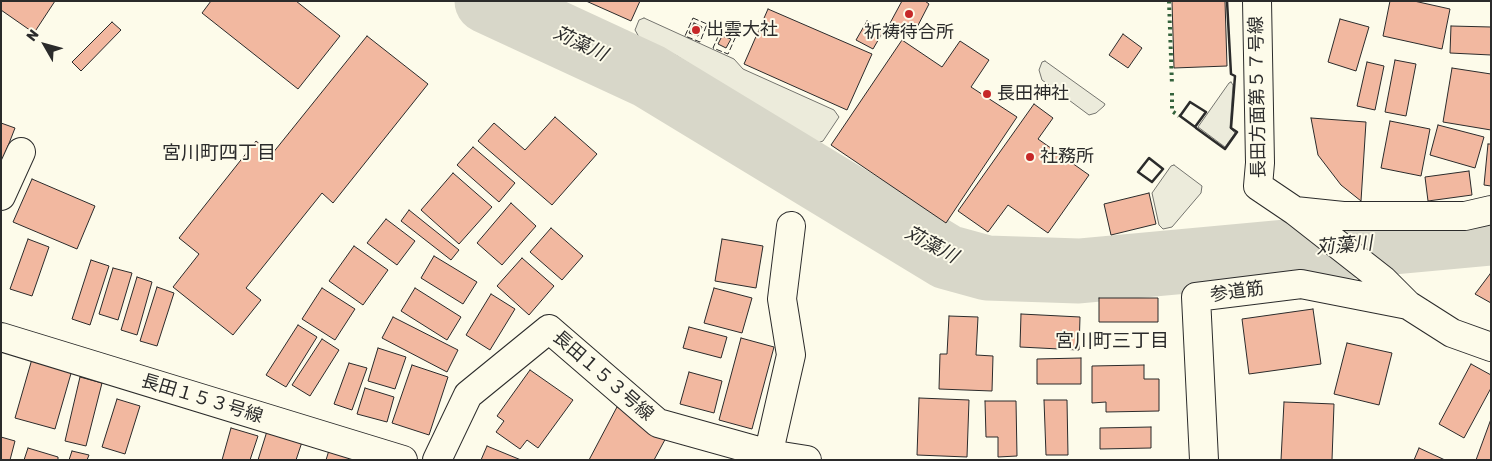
<!DOCTYPE html>
<html>
<head>
<meta charset="utf-8">
<style>
	body { margin:0 }
	#map { position:relative; width:1492px; height:461px; overflow:hidden; background:#fdfbea; font-family:Rubik,sans-serif }
	canvas { display:block }
	.frame { position:absolute; inset:0; border:2px solid #2b2b2b; pointer-events:none }
	.north { position:absolute; left:20px; top:20px; width:50px; height:50px; -webkit-text-stroke:4px #fdfbea; paint-order:stroke; rotate:308deg; font-size:14px; font-weight:700; line-height:20px; text-align:center; color:#2b2b2b }
	.north::after { content:''; display:block; margin:auto; width:18px; height:22px; background:#2b2b2b; clip-path:polygon(50% 0,100% 100%,50% 72%,0 100%) }
</style>
</head>
<body>
<div id="map">
<canvas width="1492" height="461"></canvas>
<div class="frame"></div>
<div class="north">N</div>
</div>
<script>
const ctx = document.querySelector('canvas').getContext('2d');
ctx.lineJoin = 'round';
function fill(path, color) { ctx.fillStyle = color; ctx.fill(path, 'evenodd'); }
const toPath = rows => new Path2D(rows.map(r => 'M' + r).join(''));
function trace(path, color, width, dash) { ctx.strokeStyle = color; ctx.lineWidth = width; ctx.lineCap = dash ? 'butt' : 'round'; ctx.setLineDash(dash || []); ctx.stroke(path); }
function drawText(font, color, halo, rows, align = 'center') {
  ctx.font = font + ' Rubik,"Noto Sans JP",sans-serif'; ctx.lineWidth = 4; ctx.setLineDash([]); ctx.textBaseline = 'middle'; ctx.strokeStyle = halo; ctx.fillStyle = color; for (const [text, x, y, turn = 0] of rows) {
    ctx.save(); ctx.translate(x, y); ctx.rotate((+turn || 0) * Math.PI / 180); ctx.textAlign = isNaN(turn) ? turn : align; if (halo) ctx.strokeText(text, 0, 0); ctx.fillText(text, 0, 0); ctx.restore();
  }
}
const green = toPath([
	[644,18,734,59,743,69,834,110,839,117,823,141,815,144,677,56,639,37,635,30,639,20,644,18],
	[1045,61,1105,104,1104,106,1096,113,1089,115,1042,80,1039,70,1042,62,1045,61],
	[1231,82,1233,85,1230,128,1235,133,1225,147,1198,127,1229,83,1231,82],
	[1174,165,1202,186,1201,193,1172,227,1163,229,1159,225,1152,193,1171,166,1174,165]
]);
const river = toPath([
	[487,1,649,76,947,257,987,268,1079,271,1491,233]
]);
const building = toPath([
	[1,1,55,1,34,33,1,10,1,1],
	[211,1,296,1,340,36,298,89,202,13,211,1],
	[586,1,640,1,631,21,586,1],
	[902,1,925,1,929,4,912,37,889,25,902,1],
	[1172,1,1225,1,1227,66,1174,68,1172,1],
	[1390,1,1414,1,1450,9,1442,49,1383,36,1390,1],
	[768,9,872,54,847,110,744,64,768,9],
	[1340,19,1369,27,1356,71,1328,62,1340,19],
	[867,21,884,30,873,49,856,40,867,21],
	[112,22,121,30,81,71,72,62,112,22],
	[694,23,702,27,698,36,689,33,694,23],
	[1451,26,1491,27,1491,55,1450,53,1451,26],
	[1123,34,1142,48,1128,68,1109,55,1123,34],
	[367,36,428,84,333,203,322,193,246,288,261,300,233,335,173,287,199,254,179,238,256,141,272,154,367,36],
	[722,36,731,39,726,48,718,44,722,36],
	[902,40,942,67,960,41,989,60,971,87,1017,117,946,223,831,145,902,40],
	[1395,60,1416,64,1406,116,1385,112,1395,60],
	[1367,62,1384,66,1375,110,1357,106,1367,62],
	[1452,68,1491,74,1491,130,1443,122,1452,68],
	[1034,104,1053,118,1038,139,1089,175,1048,233,1008,205,988,232,958,211,1034,104],
	[555,117,597,154,552,205,478,141,494,123,525,150,555,117],
	[1311,118,1366,122,1361,201,1341,185,1318,155,1311,118],
	[1390,121,1430,129,1421,176,1381,168,1390,121],
	[1,123,15,128,1,164,1,123],
	[1438,125,1484,137,1475,168,1430,155,1438,125],
	[1488,144,1491,144,1491,186,1484,185,1488,144],
	[473,147,515,183,499,202,457,165,473,147],
	[1469,171,1472,195,1428,201,1425,177,1469,171],
	[453,173,492,207,459,244,421,210,453,173],
	[32,179,95,206,77,249,13,222,32,179],
	[1149,193,1156,224,1111,235,1104,204,1149,193],
	[511,203,536,226,502,265,477,243,511,203],
	[409,210,459,250,451,260,401,221,409,210],
	[386,219,415,241,397,265,367,243,386,219],
	[551,228,583,256,562,280,530,252,551,228],
	[28,239,49,247,32,296,10,289,28,239],
	[722,239,763,246,756,288,715,281,722,239],
	[354,246,388,270,363,305,329,281,354,246],
	[434,256,477,282,463,304,421,278,434,256],
	[522,258,554,286,529,315,497,286,522,258],
	[91,260,109,266,90,325,72,319,91,260],
	[113,268,132,273,118,320,99,314,113,268],
	[1490,274,1491,274,1491,303,1475,294,1490,274],
	[137,277,152,282,137,335,121,330,137,277],
	[157,287,174,293,157,346,140,341,157,287],
	[322,288,355,309,335,340,302,319,322,288],
	[415,288,461,317,447,340,401,311,415,288],
	[714,288,752,298,742,333,704,323,714,288],
	[491,294,515,309,490,350,466,335,491,294],
	[1099,298,1158,298,1158,322,1099,322,1099,298],
	[1313,309,1321,364,1249,374,1242,319,1313,309],
	[1021,314,1080,317,1079,350,1020,347,1021,314],
	[949,316,978,317,976,355,993,356,992,391,939,389,940,354,947,354,949,316],
	[393,317,458,350,447,372,382,338,393,317],
	[298,325,317,337,286,387,266,375,298,325],
	[689,327,727,337,721,358,683,348,689,327],
	[741,338,774,347,752,429,719,420,741,338],
	[322,339,339,350,310,396,292,385,322,339],
	[1347,343,1392,353,1379,405,1334,394,1347,343],
	[378,348,406,357,395,389,368,381,378,348],
	[1081,358,1081,384,1037,384,1037,359,1081,358],
	[32,359,72,370,55,429,15,418,32,359],
	[349,363,367,368,352,410,334,404,349,363],
	[1471,364,1491,375,1491,388,1464,438,1439,424,1471,364],
	[412,365,448,377,429,435,392,423,412,365],
	[1144,365,1144,379,1159,379,1159,411,1106,412,1106,402,1092,403,1092,366,1144,365],
	[530,370,573,400,538,448,527,440,520,449,496,432,504,421,497,416,530,370],
	[689,372,722,381,714,413,680,404,689,372],
	[80,377,102,383,86,446,65,441,80,377],
	[365,388,394,397,387,422,357,414,365,388],
	[919,398,969,400,967,457,917,455,919,398],
	[117,399,140,406,125,454,102,447,117,399],
	[1044,400,1067,400,1068,455,1046,455,1044,400],
	[985,401,1016,401,1017,456,998,457,998,437,986,437,985,401],
	[1284,402,1334,404,1332,460,1281,460,1284,402],
	[617,407,668,434,654,460,589,460,617,407],
	[1491,419,1491,460,1476,460,1491,419],
	[1151,427,1151,448,1100,449,1100,428,1151,427],
	[231,428,258,436,250,460,222,460,231,428],
	[268,428,303,439,296,460,258,460,268,428],
	[1,437,15,441,10,460,1,460,1,437],
	[487,446,521,460,481,460,487,446],
	[330,447,365,460,326,460,330,447],
	[28,448,58,457,58,460,24,460,28,448],
	[1419,448,1445,460,1414,460,1419,448],
	[72,451,89,455,87,460,69,460,72,451]
]);
const minor = toPath([
	[1257,1,1260,163,1258,186,1295,211,1383,280,1408,305,1452,333,1491,347],
	[1,196,21,152],
	[1295,211,1343,216,1465,216,1491,210],
	[1,337,403,460],
	[437,460,468,395,549,329,658,423,769,454,807,460],
	[767,460,791,355,782,299,791,226],
	[1204,460,1196,297,1301,284,1408,305]
]);
const hedge = toPath([
	[1169,1,1172,85],
	[1172,93,1172,111,1179,116]
]);
const fence = toPath([
	[693,18,707,24,700,42,685,36,693,18],
	[721,30,736,36,728,54,713,48,721,30]
]);
const wall = toPath([
	[1190,102,1206,112,1195,127,1180,116,1190,102],
	[1196,128,1225,149,1237,132,1231,128,1235,76,1231,74,1227,1],
	[1149,158,1163,169,1152,182,1138,172,1149,158]
]);
const markers = [
	[909,14,5,"#c62828"],
	[696,30,5,"#c62828"],
	[987,94,5,"#c62828"],
	[1030,157,5,"#c62828"]
];
const poiNames = [
	["出雲大社",706,30],
	["祈祷待合所",909,33,"center"],
	["長田神社",997,94],
	["社務所",1040,157]
];
const streetNames = [
	["長田方面第５７号線",1258,97,-91],
	["参道筋",1237,292,-8],
	["長田１５３号線",603,376,41],
	["長田１５３号線",202,399,17]
];
const waterNames = [
	["苅藻川",580,44,25],
	["苅藻川",931,245,28],
	["苅藻川",1344,246,-5]
];
const neighbourhoodNames = [
	["宮川町四丁目",219,154],
	["宮川町三丁目",1112,342]
];
fill(green, '#ecebdb');
trace(green, '#74746e', 1);
trace(river, '#d8d7c9', 65);
fill(building, '#f2b8a0');
trace(building, '#2b2b2b', 1);
trace(minor, '#2b2b2b', 30);
trace(minor, '#fdfbea', 28);
trace(hedge, '#34623c', 4, [2.5, 4]);
trace(fence, '#2b2b2b', 1, [6, 2.5]);
trace(wall, '#2b2b2b', 2.5);
for (const [x, y, r, color] of markers) { const dot = new Path2D(); dot.arc(x, y, r, 0, 2 * Math.PI); ctx.fillStyle = color; ctx.fill(dot); trace(dot, '#fdfbea', 2); }
drawText('18px', '#2b2b2b', '#fdfbea', poiNames, 'left');
drawText('18px', '#2b2b2b', '#fdfbea', streetNames);
drawText('italic 19px', '#2b2b2b', '#fdfbea', waterNames);
drawText('19px', '#2b2b2b', '#fdfbea', neighbourhoodNames);
</script>
</body>
</html>
